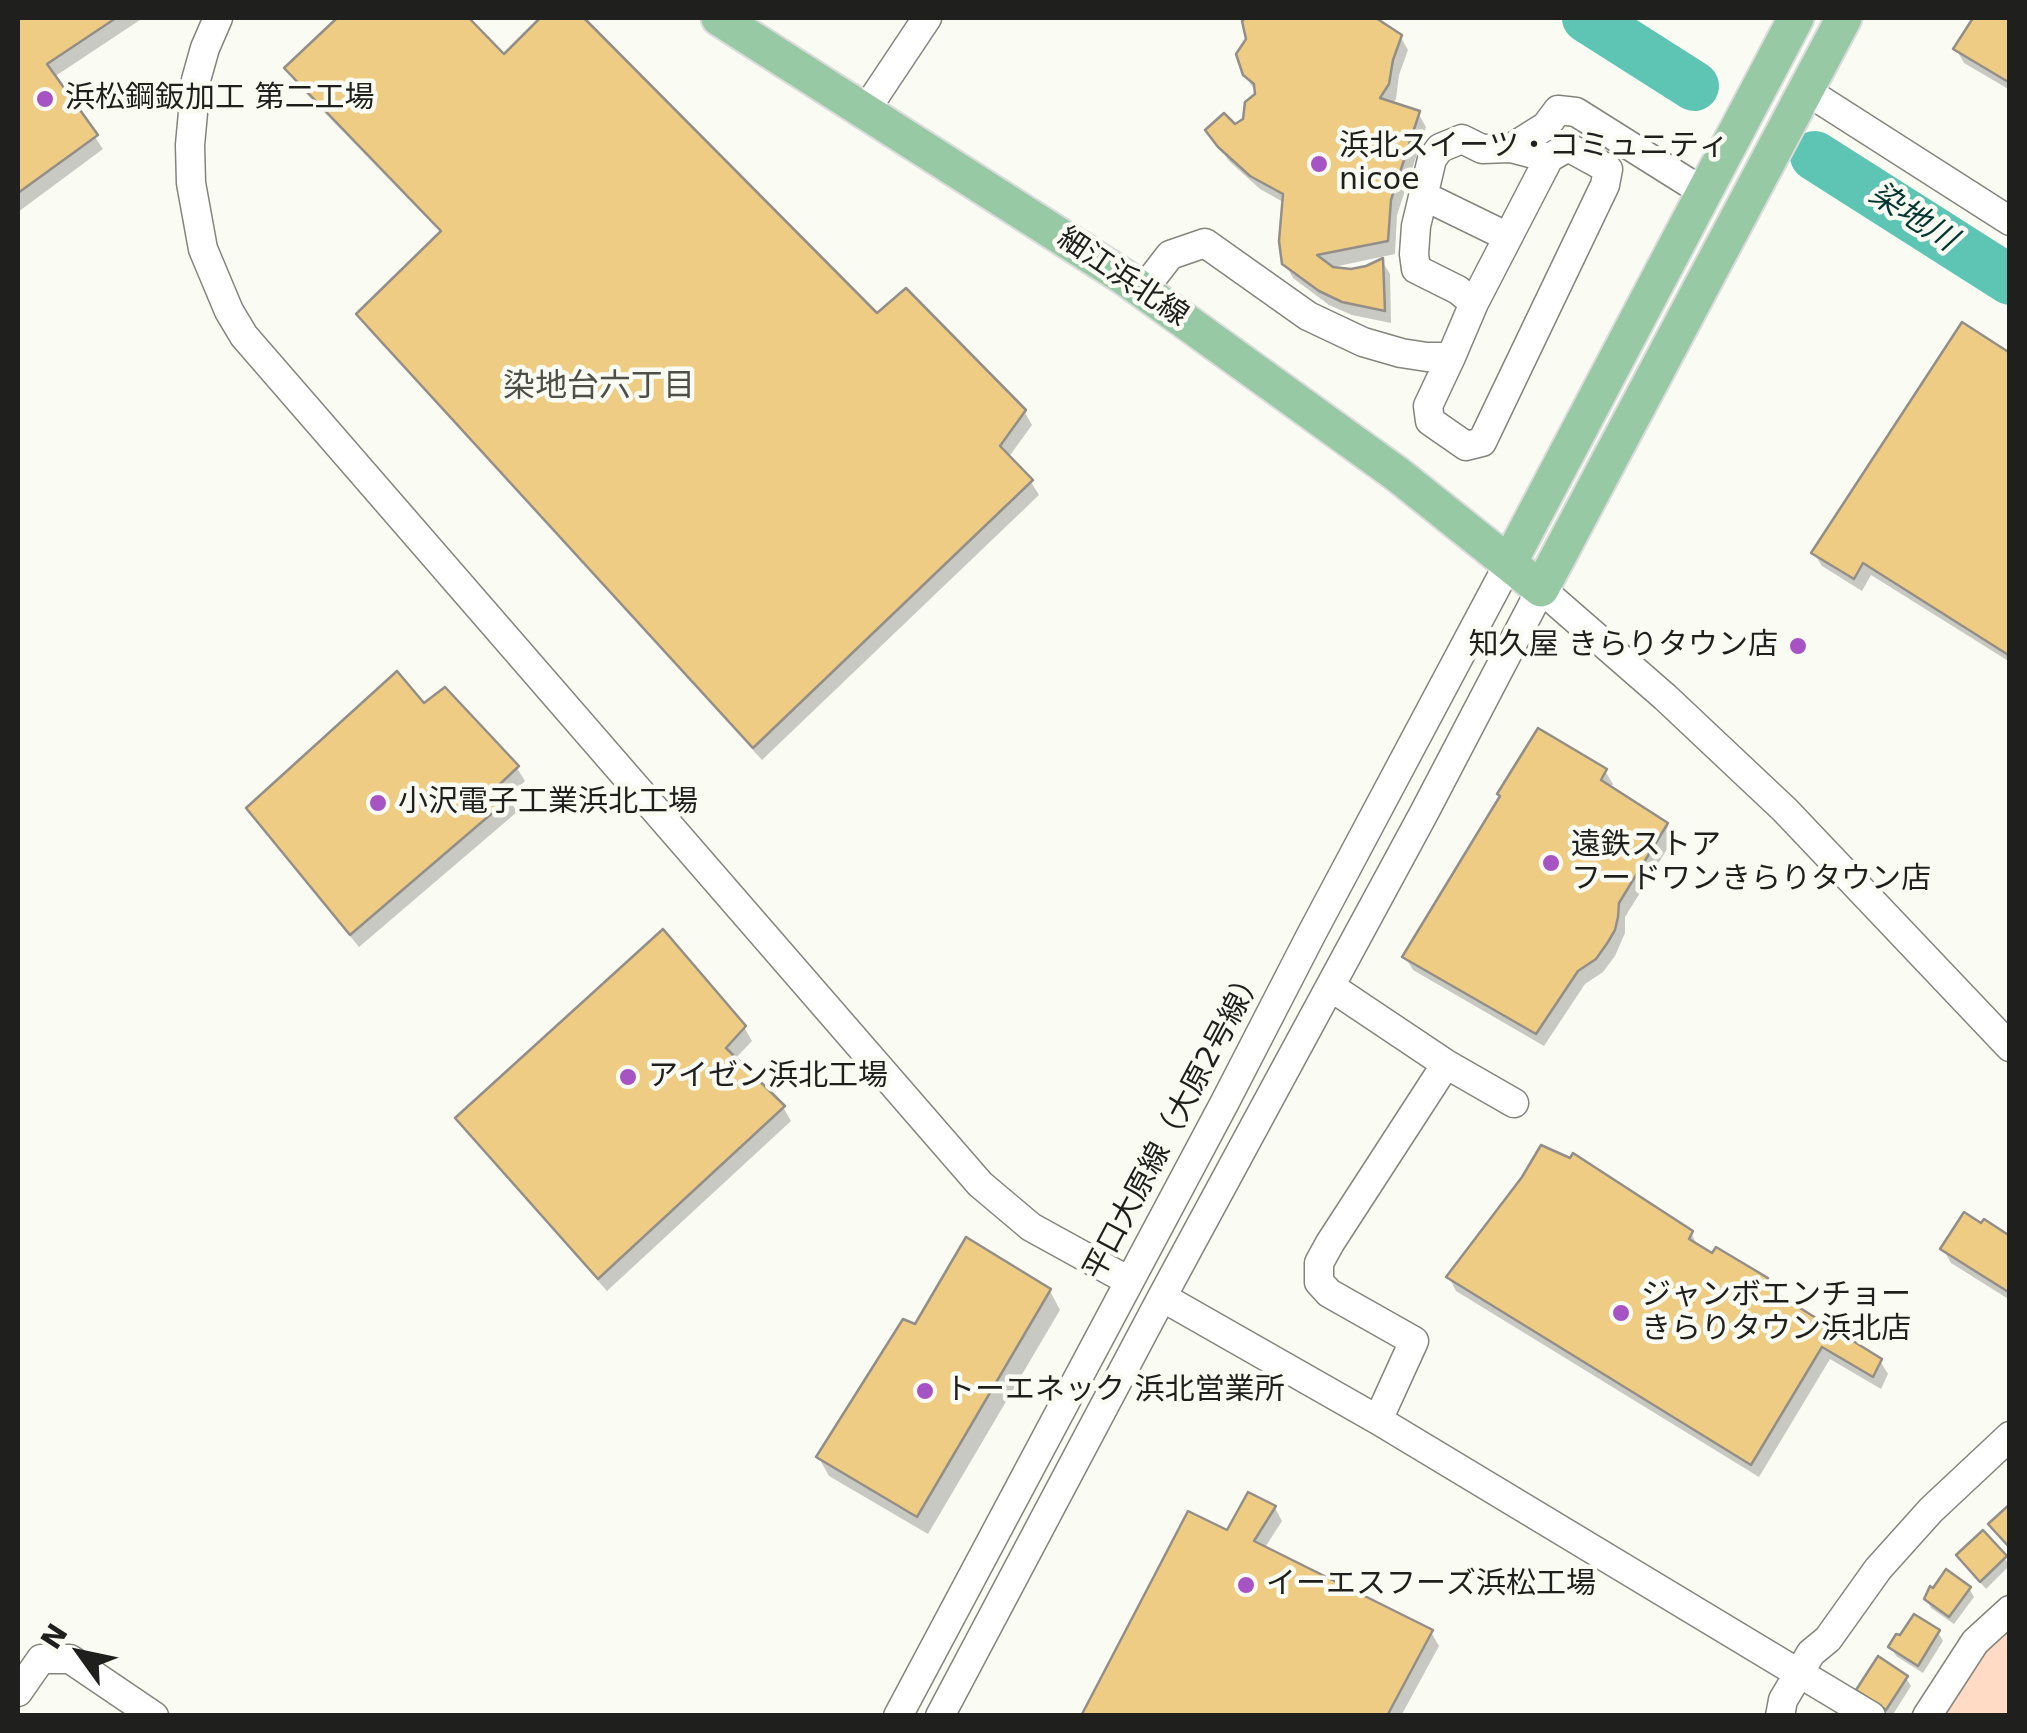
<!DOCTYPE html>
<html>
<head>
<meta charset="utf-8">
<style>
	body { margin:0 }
	#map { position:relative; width:2027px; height:1733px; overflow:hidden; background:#fafcf3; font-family:"DejaVu Sans",sans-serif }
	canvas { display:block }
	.frame { position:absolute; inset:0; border:20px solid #1f201d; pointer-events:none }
	.north { position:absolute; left:30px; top:1603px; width:100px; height:100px; -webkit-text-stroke:8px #fafcf3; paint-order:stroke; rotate:303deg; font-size:28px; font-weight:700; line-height:40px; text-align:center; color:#1f201d }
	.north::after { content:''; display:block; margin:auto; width:35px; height:45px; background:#1f201d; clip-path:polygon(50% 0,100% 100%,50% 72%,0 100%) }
</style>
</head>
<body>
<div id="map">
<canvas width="2027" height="1733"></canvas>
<div class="frame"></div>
<div class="north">N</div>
</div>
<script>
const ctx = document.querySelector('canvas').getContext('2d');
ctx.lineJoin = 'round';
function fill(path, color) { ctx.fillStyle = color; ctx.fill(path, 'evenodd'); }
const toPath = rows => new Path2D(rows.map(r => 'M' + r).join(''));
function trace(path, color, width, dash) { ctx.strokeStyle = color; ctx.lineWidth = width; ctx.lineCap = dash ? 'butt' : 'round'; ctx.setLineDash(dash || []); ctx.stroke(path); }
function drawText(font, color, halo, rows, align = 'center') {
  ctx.font = font + ' "DejaVu Sans","Noto Sans JP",sans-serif'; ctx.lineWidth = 9; ctx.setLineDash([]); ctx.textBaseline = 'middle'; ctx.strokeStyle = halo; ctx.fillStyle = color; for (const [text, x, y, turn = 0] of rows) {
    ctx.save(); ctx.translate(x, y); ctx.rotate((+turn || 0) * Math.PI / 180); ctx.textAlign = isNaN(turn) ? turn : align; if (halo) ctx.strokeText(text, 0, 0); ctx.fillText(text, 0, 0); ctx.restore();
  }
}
const green = toPath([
	[2009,1629,2009,1715,1945,1716,1984,1653]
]);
const shadow = toPath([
	[18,18,143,18,54,77,103,149,18,212],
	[340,18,465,18,504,57,544,18,581,18,877,317,1024,411,1032,425,1008,458,1031,482,1039,495,762,760,367,328,359,315,442,234,295,82,287,68],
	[1248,18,1371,18,1400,36,1408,50,1399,75,1396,99,1392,105,1418,113,1426,127,1397,215,1395,254,1329,268,1351,272,1382,261,1390,274,1391,323,1352,315,1329,305,1293,278,1285,263,1285,203,1260,189,1229,161,1208,131,1234,128,1245,121,1257,95,1245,74,1248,39,1245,21],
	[1976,18,2010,18,2010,90,1964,63,1956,49],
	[2010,356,2010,662,1871,575,1862,591,1822,566,1814,553],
	[445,690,517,768,525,781,508,797,517,812,359,947,257,822,249,809,423,706],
	[1605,771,1613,784,1610,789,1666,824,1674,838,1625,917,1625,933,1615,956,1603,972,1585,984,1544,1046,1413,970,1405,957],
	[744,1027,752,1041,734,1060,783,1107,791,1121,607,1291,466,1132,458,1119],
	[1691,1233,1699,1248,1766,1280,1774,1293,1880,1361,1888,1374,1881,1389,1830,1359,1759,1477,1456,1291,1449,1277],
	[2010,1239,2010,1300,1951,1263,1943,1249],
	[1050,1291,1060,1310,928,1534,829,1476,819,1458,916,1327],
	[1275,1508,1282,1521,1264,1549,1431,1632,1439,1646,1401,1716,1083,1716,1228,1533],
	[1983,1534,2010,1565,1986,1589,1964,1564],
	[1969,1588,1974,1597,1954,1624,1931,1608,1926,1599],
	[1938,1632,1943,1641,1923,1673,1896,1656,1891,1647],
	[1906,1678,1911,1686,1892,1716,1864,1699,1859,1690]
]);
const river = toPath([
	[1587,18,1694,86],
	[1815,156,2010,280]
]);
const building = toPath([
	[18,18,116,18,47,64,98,135,18,193,18,18],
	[337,18,469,18,504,54,540,18,584,18,877,313,906,288,1026,410,1000,446,1033,480,753,748,356,314,441,231,284,68,337,18],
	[1245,18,1376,18,1402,35,1393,60,1389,84,1380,98,1420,111,1391,200,1388,241,1317,255,1333,267,1351,269,1366,266,1383,258,1385,311,1342,302,1319,291,1282,264,1279,241,1283,194,1250,176,1218,147,1205,130,1224,113,1235,124,1243,119,1245,102,1255,94,1254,84,1243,75,1236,54,1246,39,1242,21,1245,18],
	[1973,18,2010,18,2010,83,1953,49,1973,18],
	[1962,322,2010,353,2010,656,1863,563,1854,579,1811,553,1962,322],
	[397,671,424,703,445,687,519,766,499,785,511,797,350,935,246,808,397,671],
	[1538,728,1607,769,1601,780,1668,823,1619,903,1618,917,1615,930,1608,942,1596,959,1578,971,1536,1034,1402,957,1500,796,1497,794,1538,728],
	[663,929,746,1026,726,1048,785,1106,598,1279,455,1118,663,929],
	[1541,1145,1570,1158,1573,1153,1693,1231,1689,1239,1712,1253,1716,1247,1768,1278,1763,1285,1882,1359,1873,1377,1822,1347,1751,1465,1446,1277,1522,1177,1541,1145],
	[1964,1212,1981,1223,1984,1219,2010,1236,2010,1293,1940,1249,1964,1212],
	[966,1237,1051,1289,917,1517,816,1457,903,1319,915,1324,966,1237],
	[1248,1492,1276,1506,1254,1541,1433,1630,1387,1716,1081,1716,1188,1511,1227,1530,1248,1492],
	[2010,1504,2010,1548,1988,1524,2010,1504],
	[1983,1530,2007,1556,1980,1582,1956,1555,1983,1530],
	[1946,1569,1971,1587,1949,1617,1924,1599,1930,1586,1933,1588,1946,1569],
	[1914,1614,1940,1630,1918,1666,1888,1647,1896,1634,1900,1635,1914,1614],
	[1878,1656,1908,1676,1886,1710,1856,1690,1878,1656]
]);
const minor = toPath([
	[218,18,205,48,196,80,190,145,191,183,203,249,229,311,244,336,980,1184,1031,1227,1129,1281],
	[1805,90,2010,221],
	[865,111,927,18],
	[1511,148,1546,126,1558,110,1576,112,1705,193],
	[1424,196,1508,237],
	[1143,290,1170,255,1205,243,1308,316,1363,342,1401,353,1427,357,1451,357,1474,303,1549,158,1568,147,1608,169,1605,185,1482,442,1466,446,1430,421,1428,406,1451,357],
	[1474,303,1458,290,1416,269,1414,254,1416,226,1432,159,1440,148,1462,139,1482,149,1511,148,1549,158],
	[1331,987,1446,1064,1514,1103],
	[1162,1297,1378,1420,1798,1673],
	[1378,1420,1414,1341,1329,1293,1319,1282,1319,1263,1330,1243,1446,1064],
	[1811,1680,1871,1716],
	[18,1692,41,1659,70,1659,154,1716],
	[898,1716,1225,1102,1312,933,1509,563],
	[940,1716,1162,1297,1424,813,1541,589,1665,697,1785,810,2010,1047],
	[1780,1716,1783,1700,1811,1653,1828,1639,1878,1569,1931,1510,2010,1436],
	[1927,1716,1975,1642,2010,1610]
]);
const major = toPath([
	[719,18,1124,277,1397,474,1541,589,1844,18],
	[1509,563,1796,18]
]);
const markers = [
	[45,99,10,"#a654c4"],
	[1319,164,10,"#a654c4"],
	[1798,646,10,"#a654c4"],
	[378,803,10,"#a654c4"],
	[1551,863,10,"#a654c4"],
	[628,1077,10,"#a654c4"],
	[1621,1313,10,"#a654c4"],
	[925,1391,10,"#a654c4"],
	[1246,1585,10,"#a654c4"]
];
const poiNames = [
	["浜松鋼鈑加工 第二工場",65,99],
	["浜北スイーツ・コミュニティ",1339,147],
	["nicoe",1339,181],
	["知久屋 きらりタウン店",1778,646,"right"],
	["小沢電子工業浜北工場",398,803],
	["遠鉄ストア",1571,846],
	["フードワンきらりタウン店",1571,880],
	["アイゼン浜北工場",648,1077],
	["ジャンボエンチョー",1641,1296],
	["きらりタウン浜北店",1641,1330],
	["トーエネック 浜北営業所",945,1391],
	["イーエスフーズ浜松工場",1266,1585]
];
const streetNames = [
	["細江浜北線",1122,278,34],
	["平口大原線（大原2号線）",1175,1124,-62]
];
const waterNames = [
	["染地川",1912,218,33]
];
const neighbourhoodNames = [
	["染地台六丁目",599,388]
];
fill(green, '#ffdbc5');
fill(shadow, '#0003');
trace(river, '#5ec5b5', 50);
fill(building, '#efcc83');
trace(building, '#938f88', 2.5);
trace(minor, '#83857d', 31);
trace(major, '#dbdbdb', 39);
trace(minor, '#fff', 28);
trace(major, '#97c9a4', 35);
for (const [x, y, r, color] of markers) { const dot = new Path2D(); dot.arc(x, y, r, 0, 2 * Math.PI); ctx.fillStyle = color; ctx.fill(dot); trace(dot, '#fafcf3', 4); }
drawText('30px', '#1f201d', '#fafcf3', poiNames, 'left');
drawText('30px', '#1f201d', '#fafcf3', streetNames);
drawText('italic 32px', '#043731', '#fafcf3', waterNames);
drawText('32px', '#4d4f48', '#fafcf3', neighbourhoodNames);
</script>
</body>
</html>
